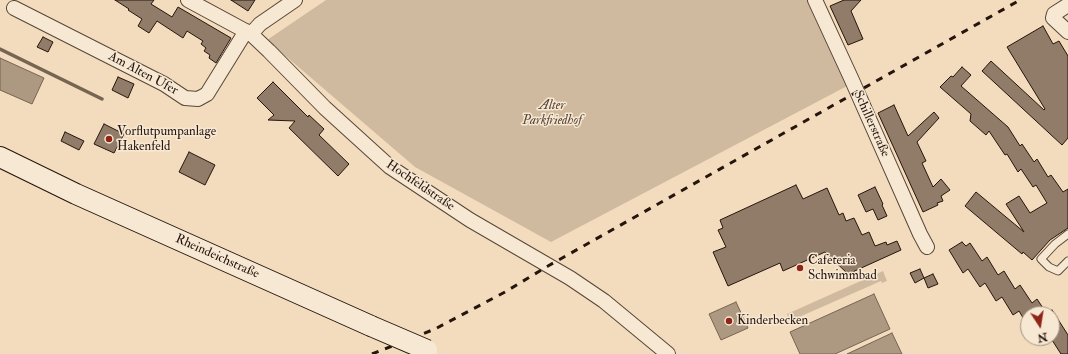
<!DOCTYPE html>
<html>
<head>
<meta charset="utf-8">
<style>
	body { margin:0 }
	#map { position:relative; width:1068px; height:354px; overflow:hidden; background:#f3dcbd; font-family:"IM FELL Double Pica",serif }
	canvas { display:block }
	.north { position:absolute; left:1020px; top:306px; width:40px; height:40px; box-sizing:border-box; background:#f7e8d4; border:1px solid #a39484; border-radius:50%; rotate:168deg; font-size:11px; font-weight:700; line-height:16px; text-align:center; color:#25150c }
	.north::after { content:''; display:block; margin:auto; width:14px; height:18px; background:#8f2418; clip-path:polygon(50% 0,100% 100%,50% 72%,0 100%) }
</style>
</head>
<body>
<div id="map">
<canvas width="1068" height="354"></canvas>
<div class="north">N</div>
</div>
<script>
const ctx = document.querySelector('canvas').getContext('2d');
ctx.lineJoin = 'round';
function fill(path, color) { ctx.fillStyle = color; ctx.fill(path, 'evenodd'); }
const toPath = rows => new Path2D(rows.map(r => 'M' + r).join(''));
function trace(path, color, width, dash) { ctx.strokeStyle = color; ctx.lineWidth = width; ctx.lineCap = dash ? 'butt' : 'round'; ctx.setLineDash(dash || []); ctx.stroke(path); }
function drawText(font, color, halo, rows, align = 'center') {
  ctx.font = font + ' "IM FELL Double Pica",serif'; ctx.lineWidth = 3; ctx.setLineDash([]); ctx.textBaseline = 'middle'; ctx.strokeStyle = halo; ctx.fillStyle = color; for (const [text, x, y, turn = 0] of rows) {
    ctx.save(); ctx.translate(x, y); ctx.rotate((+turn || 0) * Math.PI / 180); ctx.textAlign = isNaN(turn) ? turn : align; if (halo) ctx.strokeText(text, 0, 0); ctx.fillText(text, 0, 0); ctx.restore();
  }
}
const green = toPath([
	[326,0,808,0,849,85,551,242,415,167,267,40],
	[883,271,887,281,882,283,881,281,790,321,787,314]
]);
const water = toPath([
	[0,58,44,78,32,104,0,90,0,58],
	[874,294,890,329,835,354,800,354,790,332,874,294],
	[736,302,748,328,721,340,709,314,736,302],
	[892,333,902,354,847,354,892,333]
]);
const stream = toPath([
	[0,49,102,99]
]);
const building = toPath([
	[115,0,154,0,151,4,172,17,178,7,231,38,216,63,209,58,210,55,204,51,206,48,201,44,203,41,187,31,183,38,157,21,149,33,138,26,142,19,128,10,129,9,115,0],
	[231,0,255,0,248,11,231,0],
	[844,0,861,0,851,11,863,39,848,45,830,6,844,0],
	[1043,26,1053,44,1059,41,1068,56,1068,138,1062,145,982,71,991,61,1044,110,1045,109,1007,47,1043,26],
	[43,37,53,42,48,52,37,47,43,37],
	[962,67,971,75,961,86,1008,127,1020,146,1022,144,1034,162,1037,159,1048,177,1051,175,1063,192,1068,189,1068,228,1050,240,1032,260,1023,252,1022,254,965,206,976,192,1024,232,1006,204,1019,196,1030,213,1047,203,1036,185,1033,187,1021,169,1018,172,1007,154,1005,155,989,131,986,135,970,121,971,114,940,87,951,76,953,77,962,67],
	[118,77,134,84,128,98,112,90,118,77],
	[273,82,308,117,309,115,324,129,319,135,349,164,338,176,289,128,295,121,268,120,274,115,257,98,273,82],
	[894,105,908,136,934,112,939,118,917,142,926,161,922,163,933,187,941,179,950,190,941,196,943,201,937,203,938,205,923,212,878,113,894,105],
	[104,124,124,134,114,153,94,144,104,124],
	[65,132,84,141,79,150,61,141,65,132],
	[189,152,215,165,205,185,179,172,189,152],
	[796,185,803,199,827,188,839,215,843,213,846,221,854,218,862,235,869,232,875,246,886,242,887,245,897,241,901,250,848,274,825,252,783,271,780,263,728,286,713,252,726,247,718,230,723,228,720,220,796,185],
	[875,187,883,204,882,205,887,216,878,220,873,209,866,212,858,195,875,187],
	[962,242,966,246,970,243,982,261,987,257,998,275,1004,271,1015,289,1020,285,1032,303,1037,299,1047,314,1028,314,1028,326,1019,311,1013,315,1002,297,996,301,985,283,980,287,968,269,963,273,949,250,962,242],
	[920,269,924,278,915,283,910,273,920,269],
	[933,274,938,284,928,288,924,278,933,274],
	[1052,310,1068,335,1068,354,1061,354,1052,340,1052,310]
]);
const lane = toPath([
	[1068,234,1055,244,1041,259,1049,267,1058,271,1068,261]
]);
const street = toPath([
	[188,0,251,34,269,51,325,108,390,167,470,220,570,278,604,301,668,354],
	[815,0,851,78,920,234,927,247],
	[1068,5,1054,14,1053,18,1068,32],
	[14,8,164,84,185,98,198,99,207,94,246,31],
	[251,34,260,24,295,0]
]);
const secondary = toPath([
	[0,157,76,194,371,326]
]);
const rail = toPath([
	[372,354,435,329,505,292,548,266,1020,0]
]);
const secondaryBridge = toPath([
	[371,326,427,350]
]);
const markers = [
	[109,139,4,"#8f2418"],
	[800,268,4,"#8f2418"],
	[729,321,4,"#8f2418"]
];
const streetNames = [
	["Am Alten Ufer",143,74,28],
	["Schillerstraße",871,124,66],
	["Hochfeldstraße",420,186,34],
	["Rheindeichstraße",217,257,24]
];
const parkNames = [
	["Alter",552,106],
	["Parkfriedhof",552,121]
];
const poiNames = [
	["Vorflutpumpanlage",117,132],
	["Hakenfeld",117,147],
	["Cafeteria",808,261],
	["Schwimmbad",808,276],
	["Kinderbecken",737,321]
];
fill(green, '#d0ba9f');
fill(water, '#ad9881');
trace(water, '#776452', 1);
trace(stream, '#776452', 3.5);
fill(building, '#907c68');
trace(building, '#25150c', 1);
trace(lane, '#584738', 9);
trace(street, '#584738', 16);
trace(secondary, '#25150c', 22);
trace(lane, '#f7e8d4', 7);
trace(street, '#f7e8d4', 14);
trace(secondary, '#f7e8d4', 20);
trace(rail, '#25150c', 3, [7, 7]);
trace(secondaryBridge, '#25150c', 22, []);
trace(secondaryBridge, '#f7e8d4', 20);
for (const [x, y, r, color] of markers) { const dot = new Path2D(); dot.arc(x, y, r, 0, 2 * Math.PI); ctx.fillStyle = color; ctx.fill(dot); trace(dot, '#f7e8d4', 1.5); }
drawText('13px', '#25150c', '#f7e8d4', streetNames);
drawText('italic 13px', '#584738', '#f7e8d4', parkNames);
drawText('13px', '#25150c', '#f7e8d4', poiNames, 'left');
</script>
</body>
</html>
